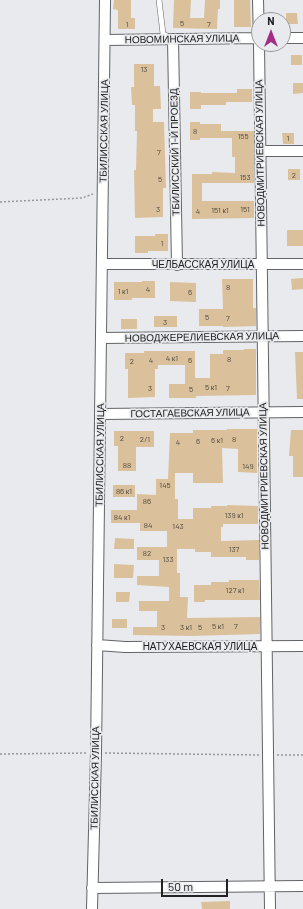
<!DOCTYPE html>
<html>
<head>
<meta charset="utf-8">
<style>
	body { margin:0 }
	#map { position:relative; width:303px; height:909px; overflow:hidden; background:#e8eaed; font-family:Barlow,sans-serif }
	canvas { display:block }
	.north { position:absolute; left:251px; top:12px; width:40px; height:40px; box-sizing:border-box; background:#e8eaed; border:1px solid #989a9c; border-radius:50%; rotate:0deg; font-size:11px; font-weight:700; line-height:16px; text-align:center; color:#212223 }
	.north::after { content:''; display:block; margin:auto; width:14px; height:18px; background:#a22d87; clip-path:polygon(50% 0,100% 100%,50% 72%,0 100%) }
	.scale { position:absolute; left:161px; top:879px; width:67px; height:18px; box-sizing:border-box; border:2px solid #212223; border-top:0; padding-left:5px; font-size:12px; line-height:14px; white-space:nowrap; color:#212223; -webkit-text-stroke:3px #e8eaed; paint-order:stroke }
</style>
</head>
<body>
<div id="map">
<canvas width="303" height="909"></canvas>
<div class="north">N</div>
<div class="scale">50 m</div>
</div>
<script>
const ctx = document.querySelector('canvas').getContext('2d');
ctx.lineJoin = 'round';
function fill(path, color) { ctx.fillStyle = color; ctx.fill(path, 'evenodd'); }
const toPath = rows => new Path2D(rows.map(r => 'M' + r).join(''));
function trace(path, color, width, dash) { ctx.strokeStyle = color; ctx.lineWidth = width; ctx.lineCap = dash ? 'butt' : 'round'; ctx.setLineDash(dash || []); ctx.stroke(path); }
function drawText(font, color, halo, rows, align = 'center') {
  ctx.font = font + ' Barlow,sans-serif'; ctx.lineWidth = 3.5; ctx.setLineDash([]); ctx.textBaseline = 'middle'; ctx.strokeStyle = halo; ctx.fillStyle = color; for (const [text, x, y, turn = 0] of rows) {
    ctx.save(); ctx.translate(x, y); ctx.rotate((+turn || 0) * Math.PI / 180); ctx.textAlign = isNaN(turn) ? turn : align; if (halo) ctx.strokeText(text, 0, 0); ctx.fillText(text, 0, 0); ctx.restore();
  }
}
const building = toPath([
	[114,0,131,0,131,18,135,18,135,29,118,29,118,10,113,9],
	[174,0,191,0,190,18,204,18,205,0,220,0,220,9,218,9,217,29,173,28],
	[234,0,250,0,251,27,234,27],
	[286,13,297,13,298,24,286,24],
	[291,55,302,55,302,65,291,65],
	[134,64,154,64,154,86,160,86,161,109,153,109,153,122,164,122,166,188,163,188,163,217,135,218,134,170,136,170,137,131,135,131,135,105,132,105,131,87,134,87],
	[293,83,303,83,303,93,293,94],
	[237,89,252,89,252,102,226,102,226,105,201,105,201,109,190,109,190,92,201,92,201,93,237,93],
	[190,122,200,122,200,124,221,124,221,131,254,131,254,183,202,183,202,201,254,201,254,218,192,219,192,174,212,174,212,172,235,173,235,157,232,157,232,138,200,138,200,140,190,140],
	[282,133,294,133,294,144,283,144],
	[288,169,300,169,300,180,288,180],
	[287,230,303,230,303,246,287,246],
	[155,234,168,234,168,251,148,251,148,253,135,253,135,236,155,236],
	[303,278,303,289,292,290,291,279],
	[222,279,253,279,253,308,256,308,256,326,223,327,223,326,199,326,199,309,223,309],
	[142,281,155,281,155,298,132,298,132,300,114,300,114,282,142,282],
	[170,282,196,283,196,302,170,301],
	[154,316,177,316,177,327,154,327],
	[121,319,137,319,137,329,121,329],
	[244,349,256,349,256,395,196,396,196,398,169,398,169,384,185,384,185,365,158,365,158,369,155,369,155,397,128,398,128,369,125,369,125,353,144,353,144,351,195,351,195,378,210,378,210,354,223,354,223,350,244,350],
	[295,352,303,352,303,399,297,399],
	[227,429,257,429,257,473,238,472,238,449,222,448,223,483,193,483,193,473,175,473,175,499,178,499,178,519,193,519,193,508,211,508,211,506,227,506,227,505,258,506,258,524,223,524,223,527,221,527,221,541,259,540,259,560,246,560,246,557,211,557,211,552,195,552,195,549,177,549,177,573,180,573,180,597,188,597,187,618,260,617,260,634,191,636,133,635,133,627,157,627,157,611,139,611,139,601,169,601,169,587,137,585,137,576,159,576,159,560,137,560,137,547,167,547,167,531,140,531,140,523,111,523,111,510,137,510,137,494,156,495,156,479,168,479,170,433,193,433,193,430,227,430],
	[291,430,303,430,303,477,293,477,293,456,289,456],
	[114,431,154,431,154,447,136,447,136,471,118,471,118,446,114,446],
	[113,485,135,485,135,497,113,497],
	[115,538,134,539,134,549,114,549],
	[114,564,134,565,133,578,114,578],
	[229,580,259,580,260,600,205,600,205,602,194,602,194,585,211,585,211,582,229,582],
	[116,592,130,592,129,602,116,602],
	[112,619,127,619,127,628,112,628],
	[230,901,230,909,202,909,201,902]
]);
const path = toPath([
	[0,202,82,198,93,194],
	[105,753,259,755],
	[0,754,87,753],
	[277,755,303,755]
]);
const lane = toPath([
	[159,0,163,34,169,37]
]);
const street = toPath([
	[258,0,259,41],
	[283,38,303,38],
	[173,39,177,265],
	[105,40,259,38],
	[259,44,270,909],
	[260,151,303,151],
	[102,264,303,264],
	[101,338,303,336],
	[100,414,303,412],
	[97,645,125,647,303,646],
	[92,888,303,886],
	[92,909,96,753,105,0]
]);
const numberNames = [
	["5",182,23],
	["1",127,24],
	["7",209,24],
	["13",144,69],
	["8",195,131],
	["155",243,136],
	["1",288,138],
	["7",159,152],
	["2",294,175],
	["153",245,177],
	["5",160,179],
	["3",158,209],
	["151",245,209],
	["151 к1",220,210],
	["4",198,211],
	["1",162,243],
	["8",228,287],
	["4",148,289],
	["1 к1",123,291],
	["6",190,292],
	["5",207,317],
	["7",228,318],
	["3",165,322],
	["4 к1",172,358],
	["8",229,359],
	["4",151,360],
	["6",190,360],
	["2",132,361],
	["5 к1",211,387],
	["3",150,388],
	["7",228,388],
	["5",191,389],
	["2",122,438],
	["2/1",145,439],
	["8",234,439],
	["6 к1",217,440],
	["6",198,441],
	["4",178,442],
	["88",127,465],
	["149",248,466],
	["145",165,485],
	["86 к1",124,491],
	["86",147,501],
	["139 к1",234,515],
	["84 к1",122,517],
	["84",148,525],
	["143",178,526],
	["137",234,549],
	["82",147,553],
	["133",168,559],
	["127 к1",235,590],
	["5 к1",218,626],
	["7",236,626],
	["3",163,627],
	["3 к1",186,627],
	["5",200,627]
];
const streetNames = [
	["НОВОМИНСКАЯ УЛИЦА",182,39,-1],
	["ТБИЛИССКАЯ УЛИЦА",104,131,-89],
	["ТБИЛИССКИЙ 1-Й ПРОЕЗД",175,152,-91],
	["НОВОДМИТРИЕВСКАЯ УЛИЦА",260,153,-91],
	["ЧЕЛБАССКАЯ УЛИЦА",203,265],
	["НОВОДЖЕРЕЛИЕВСКАЯ УЛИЦА",202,337,-1],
	["ГОСТАГАЕВСКАЯ УЛИЦА",190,413,-1],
	["ТБИЛИССКАЯ УЛИЦА",100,455,-89],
	["НОВОДМИТРИЕВСКАЯ УЛИЦА",264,476,-91],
	["НАТУХАЕВСКАЯ УЛИЦА",200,647],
	["ТБИЛИССКАЯ УЛИЦА",95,778,-89]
];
fill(building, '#dbc19b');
trace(lane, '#616466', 6);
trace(street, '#616466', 12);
trace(path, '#959799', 1.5, [2, 2]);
trace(lane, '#fff', 5);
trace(street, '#fff', 10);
drawText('8px', '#504a41', null, numberNames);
drawText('10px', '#212223', '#e8eaed', streetNames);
</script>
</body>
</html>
